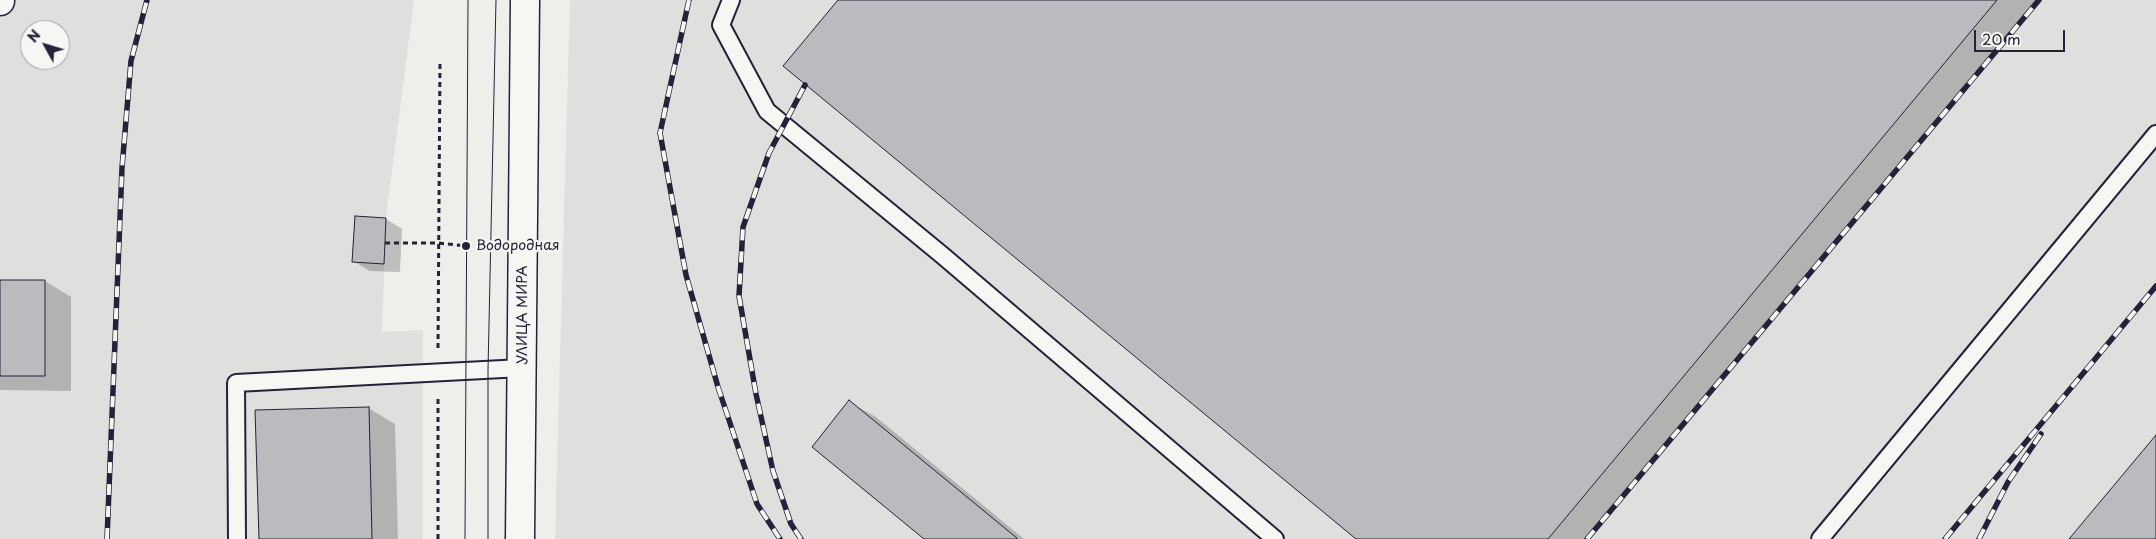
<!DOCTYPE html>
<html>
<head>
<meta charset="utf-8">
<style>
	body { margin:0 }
	#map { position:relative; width:2156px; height:539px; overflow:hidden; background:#eeeeeb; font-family:"Playpen Sans",sans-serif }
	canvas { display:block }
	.north { position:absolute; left:20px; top:20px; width:50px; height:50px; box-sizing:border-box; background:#f6f6f2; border:1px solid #a1a1a9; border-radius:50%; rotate:309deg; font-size:14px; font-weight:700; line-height:20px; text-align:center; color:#22223b }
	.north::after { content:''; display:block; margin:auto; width:18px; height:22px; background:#22223b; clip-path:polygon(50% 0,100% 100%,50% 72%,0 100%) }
	.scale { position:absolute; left:1974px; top:30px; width:91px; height:22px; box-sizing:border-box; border:2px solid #22223b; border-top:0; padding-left:6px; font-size:15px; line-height:18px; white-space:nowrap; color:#22223b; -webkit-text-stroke:4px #f6f6f2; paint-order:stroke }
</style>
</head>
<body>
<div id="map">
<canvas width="2156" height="539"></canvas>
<div class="north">N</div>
<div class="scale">20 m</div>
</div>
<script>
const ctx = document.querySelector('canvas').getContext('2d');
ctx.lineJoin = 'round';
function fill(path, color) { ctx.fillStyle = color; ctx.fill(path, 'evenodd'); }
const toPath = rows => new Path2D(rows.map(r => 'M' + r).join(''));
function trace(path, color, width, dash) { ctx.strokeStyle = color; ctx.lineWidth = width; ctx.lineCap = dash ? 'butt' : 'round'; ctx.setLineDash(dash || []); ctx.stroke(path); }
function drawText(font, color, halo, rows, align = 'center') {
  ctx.font = font + ' "Playpen Sans",sans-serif'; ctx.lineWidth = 4.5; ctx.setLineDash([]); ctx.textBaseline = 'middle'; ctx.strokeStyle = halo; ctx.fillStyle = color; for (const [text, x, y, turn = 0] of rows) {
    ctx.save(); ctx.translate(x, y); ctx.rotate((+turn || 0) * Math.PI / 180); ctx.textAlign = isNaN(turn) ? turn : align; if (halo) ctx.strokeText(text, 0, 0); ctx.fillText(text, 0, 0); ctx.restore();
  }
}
const built = toPath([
	[0,0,414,0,386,218,382,332,423,330,423,539,0,539],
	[30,30,60,30,60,60,30,60],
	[570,0,2156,0,2156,539,555,539]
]);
const shadow = toPath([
	[839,0,2037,0,1587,539,1358,539],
	[356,217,386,219,402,229,400,272,370,271,353,261],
	[0,281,45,281,71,297,71,391,0,390],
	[849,402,876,417,1024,539,926,539],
	[368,408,395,424,398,539,260,539]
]);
const building = toPath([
	[838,0,1997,0,1548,539,1356,539,783,66,838,0],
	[355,216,386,218,384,264,352,262,355,216],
	[0,280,45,280,45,376,0,376,0,280],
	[849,400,1018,539,924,539,812,447,849,400],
	[369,407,372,539,259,539,255,410,369,407],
	[2156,435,2156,539,2069,539,2156,435]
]);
const path = toPath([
	[385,243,438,243,466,246],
	[438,348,440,60],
	[438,539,438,395]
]);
const lane = toPath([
	[731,0,721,25,767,111,942,255,1275,539],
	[237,539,236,383,522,368],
	[1820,539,2156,134]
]);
const street = toPath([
	[0,1,0,0]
]);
const secondary = toPath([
	[520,539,525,0]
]);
const tram = toPath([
	[465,539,468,0],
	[488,539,488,370,496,0]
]);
const rail = toPath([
	[689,0,660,133,686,275,718,387,757,504,780,539],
	[107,539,122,168,131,61,147,0],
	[801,539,791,524,773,471,756,394,739,296,743,227,769,153,805,85],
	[1587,539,2039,0],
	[1945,539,2156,286],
	[1979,539,2008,482,2041,434]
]);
const markers = [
	[466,246,5,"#22223b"]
];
const poiNames = [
	["Водородная",476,246]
];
const streetNames = [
	["УЛИЦА МИРА",523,315,-90]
];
fill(built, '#dfdfde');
fill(shadow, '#0003');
fill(building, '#bbbbbf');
trace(building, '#22223b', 1);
trace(lane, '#22223b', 20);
trace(street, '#22223b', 31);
trace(secondary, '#22223b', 31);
trace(path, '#22223b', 3, [5, 4]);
trace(lane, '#f6f6f2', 16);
trace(street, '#f6f6f2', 28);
trace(secondary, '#f6f6f2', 28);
trace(tram, '#22223b', 1);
trace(rail, '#22223b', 5.5);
trace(rail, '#f6f6f2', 4, [11]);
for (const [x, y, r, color] of markers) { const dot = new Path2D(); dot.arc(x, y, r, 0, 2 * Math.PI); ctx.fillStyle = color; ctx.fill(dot); trace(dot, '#f6f6f2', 2); }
drawText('14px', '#22223b', '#f6f6f2', poiNames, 'left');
drawText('14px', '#22223b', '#f6f6f2', streetNames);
</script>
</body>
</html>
